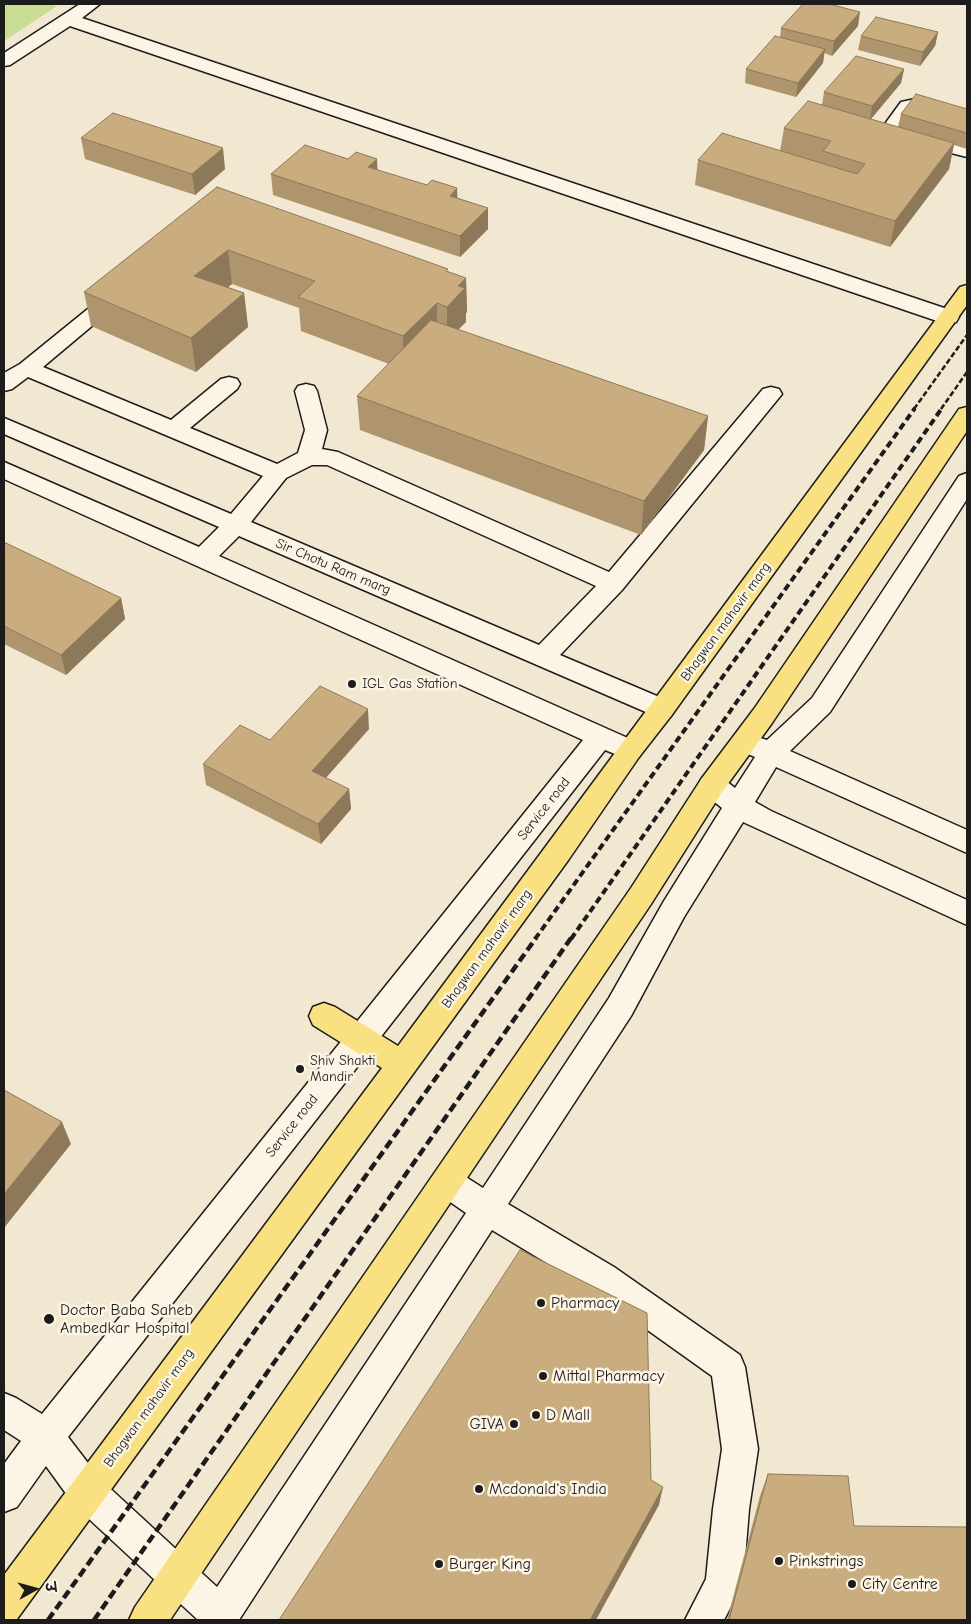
<!DOCTYPE html>
<html>
<head>
<meta charset="utf-8">
<style>
	body { margin:0 }
	#map { position:relative; width:971px; height:1624px; overflow:hidden; background:#f2e7d1; font-family:"Comic Neue","Playpen Sans Deva",sans-serif }
	canvas { display:block }
	.frame { position:absolute; inset:0; border:5px solid #1c1c1c; pointer-events:none }
	.north { position:absolute; left:10px; top:1564px; width:50px; height:50px; -webkit-text-stroke:4px #fcf5e5; paint-order:stroke; rotate:83deg; font-size:14px; font-weight:700; line-height:20px; text-align:center; color:#1c1c1c }
	.north::after { content:''; display:block; margin:auto; width:18px; height:22px; background:#1c1c1c; clip-path:polygon(50% 0,100% 100%,50% 72%,0 100%) }
</style>
</head>
<body>
<div id="map">
<canvas width="971" height="1624"></canvas>
<div class="frame"></div>
<div class="north">उ</div>
</div>
<script>
const ctx = document.querySelector('canvas').getContext('2d');
ctx.lineJoin = 'round';
function fill(path, color) { ctx.fillStyle = color; ctx.fill(path, 'evenodd'); }
const toPath = rows => new Path2D(rows.map(r => 'M' + r).join(''));
function trace(path, color, width, dash) { ctx.strokeStyle = color; ctx.lineWidth = width; ctx.lineCap = dash ? 'butt' : 'round'; ctx.setLineDash(dash || []); ctx.stroke(path); }
function drawText(font, color, halo, rows, align = 'center') {
  ctx.font = font + ' "Comic Neue",sans-serif'; ctx.lineWidth = 5; ctx.setLineDash([]); ctx.textBaseline = 'middle'; ctx.strokeStyle = halo; ctx.fillStyle = color; for (const [text, x, y, turn = 0] of rows) {
    ctx.save(); ctx.translate(x, y); ctx.rotate((+turn || 0) * Math.PI / 180); ctx.textAlign = isNaN(turn) ? turn : align; if (halo) ctx.strokeText(text, 0, 0); ctx.fillText(text, 0, 0); ctx.restore();
  }
}
const green = toPath([
	[4,4,48,4,57,6,4,41]
]);
const minor = toPath([
	[80,4,100,4,82,18,956,312,959,317,956,322,948,323,940,322,70,26,10,65,4,66,4,53,80,4],
	[915,99,967,112,967,124,915,111,900,129,967,145,967,157,884,136,882,128,901,102,915,99],
	[117,289,124,291,128,295,124,299,43,367,171,420,221,379,229,377,237,379,240,384,237,389,190,428,277,464,298,453,305,430,295,391,298,386,306,384,314,386,317,391,327,430,322,449,338,452,609,572,763,389,771,387,779,389,782,394,622,590,560,655,671,702,675,709,671,716,662,719,239,536,219,556,639,743,643,750,639,757,630,760,605,750,68,1437,101,1480,217,1587,466,1213,436,1192,431,1182,436,1172,447,1167,458,1172,483,1188,609,998,664,901,722,808,702,792,698,785,702,778,712,775,722,778,735,788,755,757,748,754,744,747,748,740,757,737,767,740,812,698,959,476,967,473,967,499,830,712,790,751,967,830,967,853,776,767,755,802,771,811,967,900,967,925,743,822,684,917,631,1016,508,1204,614,1267,740,1355,745,1367,758,1449,749,1509,743,1583,724,1620,685,1620,706,1579,713,1509,722,1449,712,1376,590,1289,492,1230,239,1620,198,1620,75,1506,46,1466,17,1507,4,1512,4,1464,21,1441,4,1430,4,1393,16,1398,42,1414,583,740,4,479,4,462,199,547,219,527,4,434,4,418,231,514,263,476,28,377,12,389,4,391,4,373,20,364,110,291,117,289],
	[312,465,327,465,596,586,539,645,251,522,286,478,312,465]
]);
const major = toPath([
	[967,285,967,305,671,716,639,757,569,859,17,1619,4,1620,4,1575,382,1068,313,1025,309,1016,313,1007,324,1003,335,1007,398,1046,960,287,967,285],
	[967,407,967,431,772,723,722,792,651,904,170,1620,129,1620,135,1607,631,888,702,778,754,709,959,409,967,407]
]);
const railFar2 = toPath([
	[914,409,967,335],
	[941,409,967,372]
]);
const railFar1 = toPath([
	[535,939,915,408],
	[571,939,942,408]
]);
const rail = toPath([
	[48,1620,536,938],
	[94,1620,571,938]
]);
const wall = toPath([
	[858,26,832,56,824,53,823,63,796,97,745,83,746,69,780,38,781,28],
	[938,32,935,46,920,66,858,50,861,36],
	[904,69,901,83,871,119,898,127,901,114,967,109,967,149,954,145,949,169,890,247,695,185,698,160,780,151,784,128,822,105,824,92],
	[81,138,225,169,195,195,85,159],
	[348,159,377,159,377,170,458,198,488,208,488,229,460,257,273,195,271,174],
	[217,187,466,278,467,312,466,313,466,322,458,330,708,416,704,450,641,535,360,430,357,396,389,364,301,331,299,308,232,284,228,287,244,293,248,327,196,372,91,326,84,292],
	[4,545,121,598,125,619,66,675,4,644],
	[369,729,326,778,349,789,351,809,321,844,206,785,203,764,270,740],
	[768,1474,854,1526,967,1620,727,1620,760,1496]
]);
const shadedWall = toPath([
	[860,12,858,26,832,56,834,41],
	[938,32,935,46,920,66,923,52],
	[825,49,823,63,796,97,798,83],
	[904,69,901,83,870,120,872,106],
	[954,143,949,169,890,247,895,221],
	[223,148,225,169,195,195,192,174],
	[377,159,378,180,368,167],
	[457,188,458,209,450,196],
	[488,208,488,229,460,257,460,236],
	[228,250,232,284,199,309,194,276],
	[466,278,467,312,466,313,466,322,447,340,447,307,458,286],
	[244,293,248,327,196,372,191,338],
	[437,303,437,336,404,370,403,336],
	[708,416,704,450,641,535,644,501],
	[121,598,125,619,66,675,61,655],
	[368,709,369,729,314,791,312,771],
	[349,789,351,809,321,844,318,824],
	[62,1122,71,1144,4,1228,4,1194],
	[663,1487,659,1505,596,1620,590,1620]
]);
const building = toPath([
	[803,4,829,4,860,12,834,41,781,28,803,4],
	[876,17,938,32,923,52,861,36,876,17],
	[775,36,825,49,798,83,746,69,775,36],
	[856,56,904,69,872,106,824,92,856,56],
	[916,94,967,109,967,133,901,114,916,94],
	[808,101,954,143,895,221,698,160,722,133,857,174,865,164,823,151,831,141,784,128,808,101],
	[113,113,223,148,192,174,81,138,113,113],
	[305,145,348,159,356,152,377,159,368,167,427,185,432,180,457,188,450,196,488,208,460,236,271,174,305,145],
	[217,187,448,269,446,271,466,278,458,286,465,288,447,307,437,303,403,336,298,297,315,281,228,250,194,276,244,293,191,338,84,292,217,187],
	[431,320,708,416,644,501,357,396,431,320],
	[6,543,121,598,61,655,4,626,4,545,6,543],
	[320,686,368,709,312,771,349,789,318,824,203,764,240,725,270,740,320,686],
	[4,1090,62,1122,4,1194,4,1090],
	[520,1250,647,1313,651,1480,663,1487,590,1620,279,1620,520,1250],
	[768,1474,848,1476,854,1526,967,1527,967,1620,729,1620,768,1474]
]);
const markers = [
	[352,684,5,"#1c1c1c"],
	[300,1069,5,"#1c1c1c"],
	[541,1303,5,"#1c1c1c"],
	[49,1319,6,"#1c1c1c"],
	[543,1376,5,"#1c1c1c"],
	[536,1415,5,"#1c1c1c"],
	[514,1424,5,"#1c1c1c"],
	[479,1489,5,"#1c1c1c"],
	[779,1561,5,"#1c1c1c"],
	[439,1564,5,"#1c1c1c"],
	[852,1584,5,"#1c1c1c"]
];
const streetNames = [
	["Sir Chotu Ram marg",333,567,23],
	["Bhagwan mahavir marg",726,622,-54],
	["Service road",544,809,-52],
	["Bhagwan mahavir marg",487,949,-54],
	["Service road",292,1126,-52],
	["Bhagwan mahavir marg",149,1408,-54]
];
const poiNames = [
	["IGL Gas Station",362,684],
	["Shiv Shakti",310,1061],
	["Mandir",310,1077]
];
const nearPoinames = [
	["Pharmacy",551,1303],
	["Doctor Baba Saheb",60,1310],
	["Ambedkar Hospital",60,1328],
	["Mittal Pharmacy",553,1376],
	["D Mall",546,1415],
	["GIVA",504,1424,"right"],
	["Mcdonald's India",489,1489],
	["Pinkstrings",789,1561],
	["Burger King",449,1564],
	["City Centre",862,1584]
];
fill(green, '#c9dd92');
trace(minor, '#1c1c1c', 3);
trace(major, '#1c1c1c', 3);
fill(minor, '#fcf5e5');
fill(major, '#f9e181');
trace(railFar2, '#1c1c1c', 2.5, [5.5, 2.5]);
trace(railFar1, '#1c1c1c', 4, [7, 4]);
trace(rail, '#1c1c1c', 4.5, [9, 4.5]);
fill(wall, '#ae956d');
fill(shadedWall, '#8d7959');
fill(building, '#caad7f');
trace(building, '#8d7959', 1);
for (const [x, y, r, color] of markers) { const dot = new Path2D(); dot.arc(x, y, r, 0, 2 * Math.PI); ctx.fillStyle = color; ctx.fill(dot); trace(dot, '#fcf5e5', 2); }
drawText('14px', '#1c1c1c', '#fcf5e5', streetNames);
drawText('14px', '#1c1c1c', '#fcf5e5', poiNames, 'left');
drawText('16px', '#1c1c1c', '#fcf5e5', nearPoinames, 'left');
</script>
</body>
</html>
